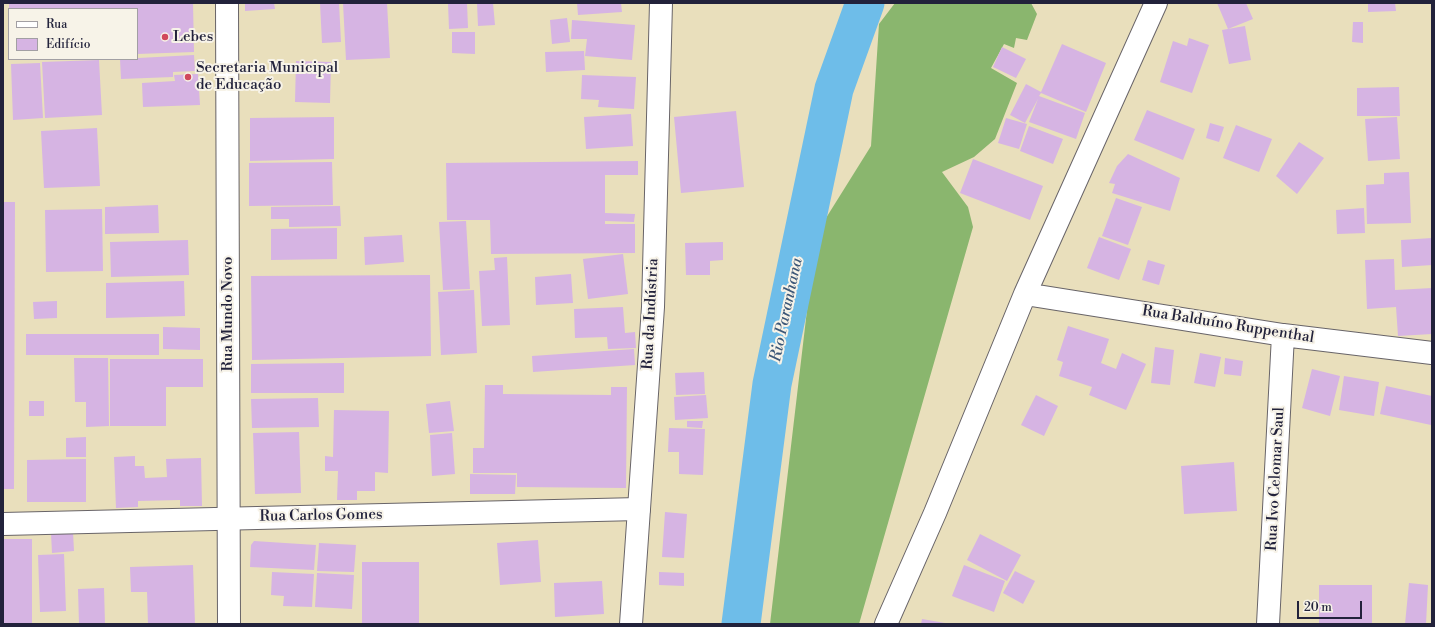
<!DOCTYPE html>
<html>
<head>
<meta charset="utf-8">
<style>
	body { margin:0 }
	#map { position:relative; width:1435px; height:627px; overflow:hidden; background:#e9dfbc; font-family:"Libre Bodoni",serif }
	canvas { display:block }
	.frame { position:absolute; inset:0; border:4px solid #22223b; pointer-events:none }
	.legend { position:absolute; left:8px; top:8px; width:130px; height:52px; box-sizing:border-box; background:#f7f3e8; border:1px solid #a29fa3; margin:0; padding:5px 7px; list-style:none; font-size:12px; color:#22223b }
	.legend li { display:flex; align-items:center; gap:8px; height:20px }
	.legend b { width:20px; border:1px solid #a29fa3 }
	.scale { position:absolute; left:1297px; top:601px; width:65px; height:18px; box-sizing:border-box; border:2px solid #22223b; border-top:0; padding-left:5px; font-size:12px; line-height:14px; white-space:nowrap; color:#22223b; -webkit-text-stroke:3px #f7f3e8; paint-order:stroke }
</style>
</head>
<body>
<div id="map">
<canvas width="1435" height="627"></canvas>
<div class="frame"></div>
<ul class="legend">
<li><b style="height:5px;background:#fff"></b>Rua</li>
<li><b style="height:11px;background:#d6b4e3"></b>Edifício</li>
</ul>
<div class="scale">20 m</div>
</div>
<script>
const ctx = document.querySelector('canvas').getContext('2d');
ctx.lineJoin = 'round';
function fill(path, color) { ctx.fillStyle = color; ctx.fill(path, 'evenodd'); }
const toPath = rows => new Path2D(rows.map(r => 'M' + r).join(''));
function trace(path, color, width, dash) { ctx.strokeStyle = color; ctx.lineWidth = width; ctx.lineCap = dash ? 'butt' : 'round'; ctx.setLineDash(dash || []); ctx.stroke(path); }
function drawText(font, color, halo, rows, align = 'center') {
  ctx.font = font + ' "Libre Bodoni",serif'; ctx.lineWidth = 4; ctx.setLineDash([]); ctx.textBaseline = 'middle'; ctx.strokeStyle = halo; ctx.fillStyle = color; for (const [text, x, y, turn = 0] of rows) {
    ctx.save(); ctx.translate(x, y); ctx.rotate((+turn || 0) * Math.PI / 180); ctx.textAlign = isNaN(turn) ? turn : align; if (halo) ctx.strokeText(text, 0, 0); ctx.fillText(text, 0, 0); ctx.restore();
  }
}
const forest = toPath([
	[895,3,1031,3,1037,14,1027,40,1016,38,1014,48,1004,44,991,68,1017,83,995,139,974,157,942,172,968,207,973,227,859,624,770,624,816,234,871,146,879,24]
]);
const river = toPath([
	[741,624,772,384,834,89,865,3]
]);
const building = toPath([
	[9,3,193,3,194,52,137,54,137,9,9,9],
	[245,3,274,3,275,9,245,11],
	[320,3,339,3,341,42,322,43],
	[343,3,387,3,390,58,346,60],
	[448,3,467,3,468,28,449,29],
	[477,3,493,3,495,25,478,26],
	[577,3,621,3,622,12,578,15],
	[1217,3,1246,3,1253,19,1228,29],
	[1368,3,1395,3,1396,11,1368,12],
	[567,18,570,42,552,44,550,20],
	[572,20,635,25,632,60,585,56,587,39,571,39],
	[1353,22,1363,22,1363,43,1352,42],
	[1245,26,1251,60,1229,64,1222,30],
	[452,32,475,32,475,54,452,53],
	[1189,38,1209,45,1192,93,1160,82,1173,41,1187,46],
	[1062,44,1106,63,1086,112,1041,93,1039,96,1085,113,1076,139,1029,122,1038,99,1025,123,1010,115,1026,84,1041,92],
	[1002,47,1026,59,1016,78,993,67],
	[584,51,585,70,546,72,545,52],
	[194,55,195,71,173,72,173,77,121,79,120,59],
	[99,60,102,115,45,118,42,62],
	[296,61,331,62,330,103,295,102],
	[40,63,43,118,13,120,11,64],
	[198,74,200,105,143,107,142,83,175,81,174,75],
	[582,75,636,77,634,109,598,107,599,100,581,99],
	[1399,87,1400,116,1357,116,1357,88],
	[1147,110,1195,129,1183,160,1134,140],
	[736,111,744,187,681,193,674,117],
	[631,114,633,146,586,149,584,117],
	[334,117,334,159,250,161,250,118],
	[1397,117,1400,159,1368,161,1365,119],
	[1006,118,1027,124,1019,149,998,143],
	[1210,123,1224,127,1219,142,1206,138],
	[1236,125,1272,139,1259,172,1223,158],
	[1029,126,1063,139,1053,164,1020,151],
	[97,128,100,186,44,188,41,131],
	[1299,142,1324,158,1297,194,1276,176],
	[1128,154,1180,178,1170,211,1112,193,1115,184,1109,183,1117,166],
	[973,159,1043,186,1030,220,960,193],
	[638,161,638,175,605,175,605,213,635,214,634,222,605,221,605,224,635,224,635,253,491,254,490,220,447,220,446,163],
	[332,162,333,205,249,206,249,163],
	[1409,172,1411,223,1367,224,1366,185,1384,184,1384,173],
	[1116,198,1142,207,1128,245,1102,236],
	[3,202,15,202,14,489,3,489],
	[158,205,159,233,105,234,105,207],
	[340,206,341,226,289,227,289,219,271,219,271,207],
	[1364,208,1365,233,1337,234,1336,210],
	[102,209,103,271,46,272,45,210],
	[466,221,470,289,443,290,439,222],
	[337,228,337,259,271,260,271,229],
	[402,235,404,262,365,265,364,237],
	[1099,237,1131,249,1119,280,1087,268],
	[1432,238,1432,265,1402,267,1401,240],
	[188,240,189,275,111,277,110,242],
	[723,242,723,260,710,261,710,275,686,275,685,243],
	[623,254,628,294,588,299,583,259],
	[507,257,510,325,482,326,479,271,495,270,494,258],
	[1394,259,1395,290,1432,288,1432,334,1398,336,1396,307,1367,309,1365,260],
	[1148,260,1165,265,1159,285,1142,280],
	[571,274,573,303,536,305,535,277],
	[430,275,431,356,252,360,251,276],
	[184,281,185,316,106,318,106,283],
	[474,290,477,353,441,355,438,292],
	[57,301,57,318,34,319,33,302],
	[623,307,625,333,635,332,636,348,608,349,607,337,575,338,574,309],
	[1068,326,1109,339,1101,363,1116,369,1122,353,1146,364,1126,410,1089,395,1092,387,1059,376,1063,362,1057,360],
	[163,327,200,328,200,350,163,349],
	[26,334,159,334,159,355,26,355],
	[1155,347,1174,350,1170,385,1151,383],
	[634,349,635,365,533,372,532,356],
	[1200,353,1221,357,1215,387,1194,383],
	[74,358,108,358,109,426,86,427,86,402,75,402],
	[1225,358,1243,361,1241,376,1224,374],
	[110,359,203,359,203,387,166,387,166,426,110,426],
	[344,363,344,393,251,393,251,364],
	[1312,369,1340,376,1330,416,1302,408],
	[704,372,705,394,676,395,675,373],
	[1344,376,1379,382,1374,416,1339,410],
	[485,385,503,385,503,394,611,395,611,387,627,387,626,488,517,487,517,473,473,473,473,448,484,448],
	[1386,386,1432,396,1431,425,1380,414],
	[706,395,708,418,675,420,674,397],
	[1036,395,1058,406,1044,436,1021,425],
	[318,398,319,427,252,428,251,399],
	[29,401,44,401,44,416,29,416],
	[450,401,454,431,429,433,426,404],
	[334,410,389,411,388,473,375,472,375,491,357,491,357,500,337,500,338,471,325,471,325,456,333,457],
	[687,421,703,421,702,428,687,427],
	[669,428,705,429,703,475,679,474,679,452,668,452],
	[299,432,301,493,255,494,253,433],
	[452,433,455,474,432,476,430,435],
	[86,437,86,457,66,457,66,438],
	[135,456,135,466,144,466,145,478,167,477,166,459,201,458,202,506,180,506,180,500,138,501,138,507,116,508,114,457],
	[86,459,86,502,27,502,27,460],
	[1234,462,1237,511,1184,514,1181,466],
	[470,474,516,475,515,494,470,494],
	[665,512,687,514,684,558,662,557],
	[73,532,74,551,52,553,51,533],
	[980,534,1021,555,1007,581,967,560],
	[3,539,32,539,32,624,3,624],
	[538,540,541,582,500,585,497,543],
	[254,541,316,545,314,570,250,567,251,545],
	[319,543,356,545,354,572,317,571],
	[64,554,66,611,40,612,38,555],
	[362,562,419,562,419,624,362,624],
	[193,565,195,624,148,624,147,592,131,592,130,567],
	[964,565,1005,581,994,612,952,596],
	[1015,571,1035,581,1023,604,1003,593],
	[272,572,314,574,312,607,283,606,284,596,271,595],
	[659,572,684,573,684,586,659,585],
	[317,573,354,575,352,609,315,607],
	[602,581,604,614,555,617,554,583],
	[1409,583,1428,585,1426,624,1405,624],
	[1319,585,1372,585,1372,624,1319,624],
	[104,588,105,624,79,624,78,589],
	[922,619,945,623,945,624,921,624]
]);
const minor = toPath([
	[1025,294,1283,335,1432,353],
	[3,524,639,509],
	[886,624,935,513,1025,294,1156,3],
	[1268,624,1283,335]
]);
const secondary = toPath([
	[227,3,229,624],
	[631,624,653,307,661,3]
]);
const markers = [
	[165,37,4,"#d1495b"],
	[188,77,4,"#d1495b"]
];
const poiNames = [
	["Lebes",173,37],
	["Secretaria Municipal",196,68],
	["de Educação",196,85]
];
const streetNames = [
	["Rua Mundo Novo",228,314,-90],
	["Rua da Indústria",651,314,-87],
	["Rua Balduíno Ruppenthal",1228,325,9],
	["Rua Ivo Celomar Saul",1276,479,-87],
	["Rua Carlos Gomes",321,516,-1]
];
const waterNames = [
	["Rio Paranhana",787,310,-78]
];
fill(forest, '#8ab66e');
trace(river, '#6ebde9', 39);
fill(building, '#d6b4e3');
trace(minor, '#686468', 24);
trace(secondary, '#686468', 24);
trace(minor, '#fff', 22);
trace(secondary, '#fff', 22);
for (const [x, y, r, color] of markers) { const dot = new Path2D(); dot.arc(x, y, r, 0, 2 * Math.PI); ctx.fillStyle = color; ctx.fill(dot); trace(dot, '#f7f3e8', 1.5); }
drawText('15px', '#22223b', '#f7f3e8', poiNames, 'left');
drawText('15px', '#22223b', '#f7f3e8', streetNames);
drawText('italic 16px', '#3d5878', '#f7f3e8', waterNames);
</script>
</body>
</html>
